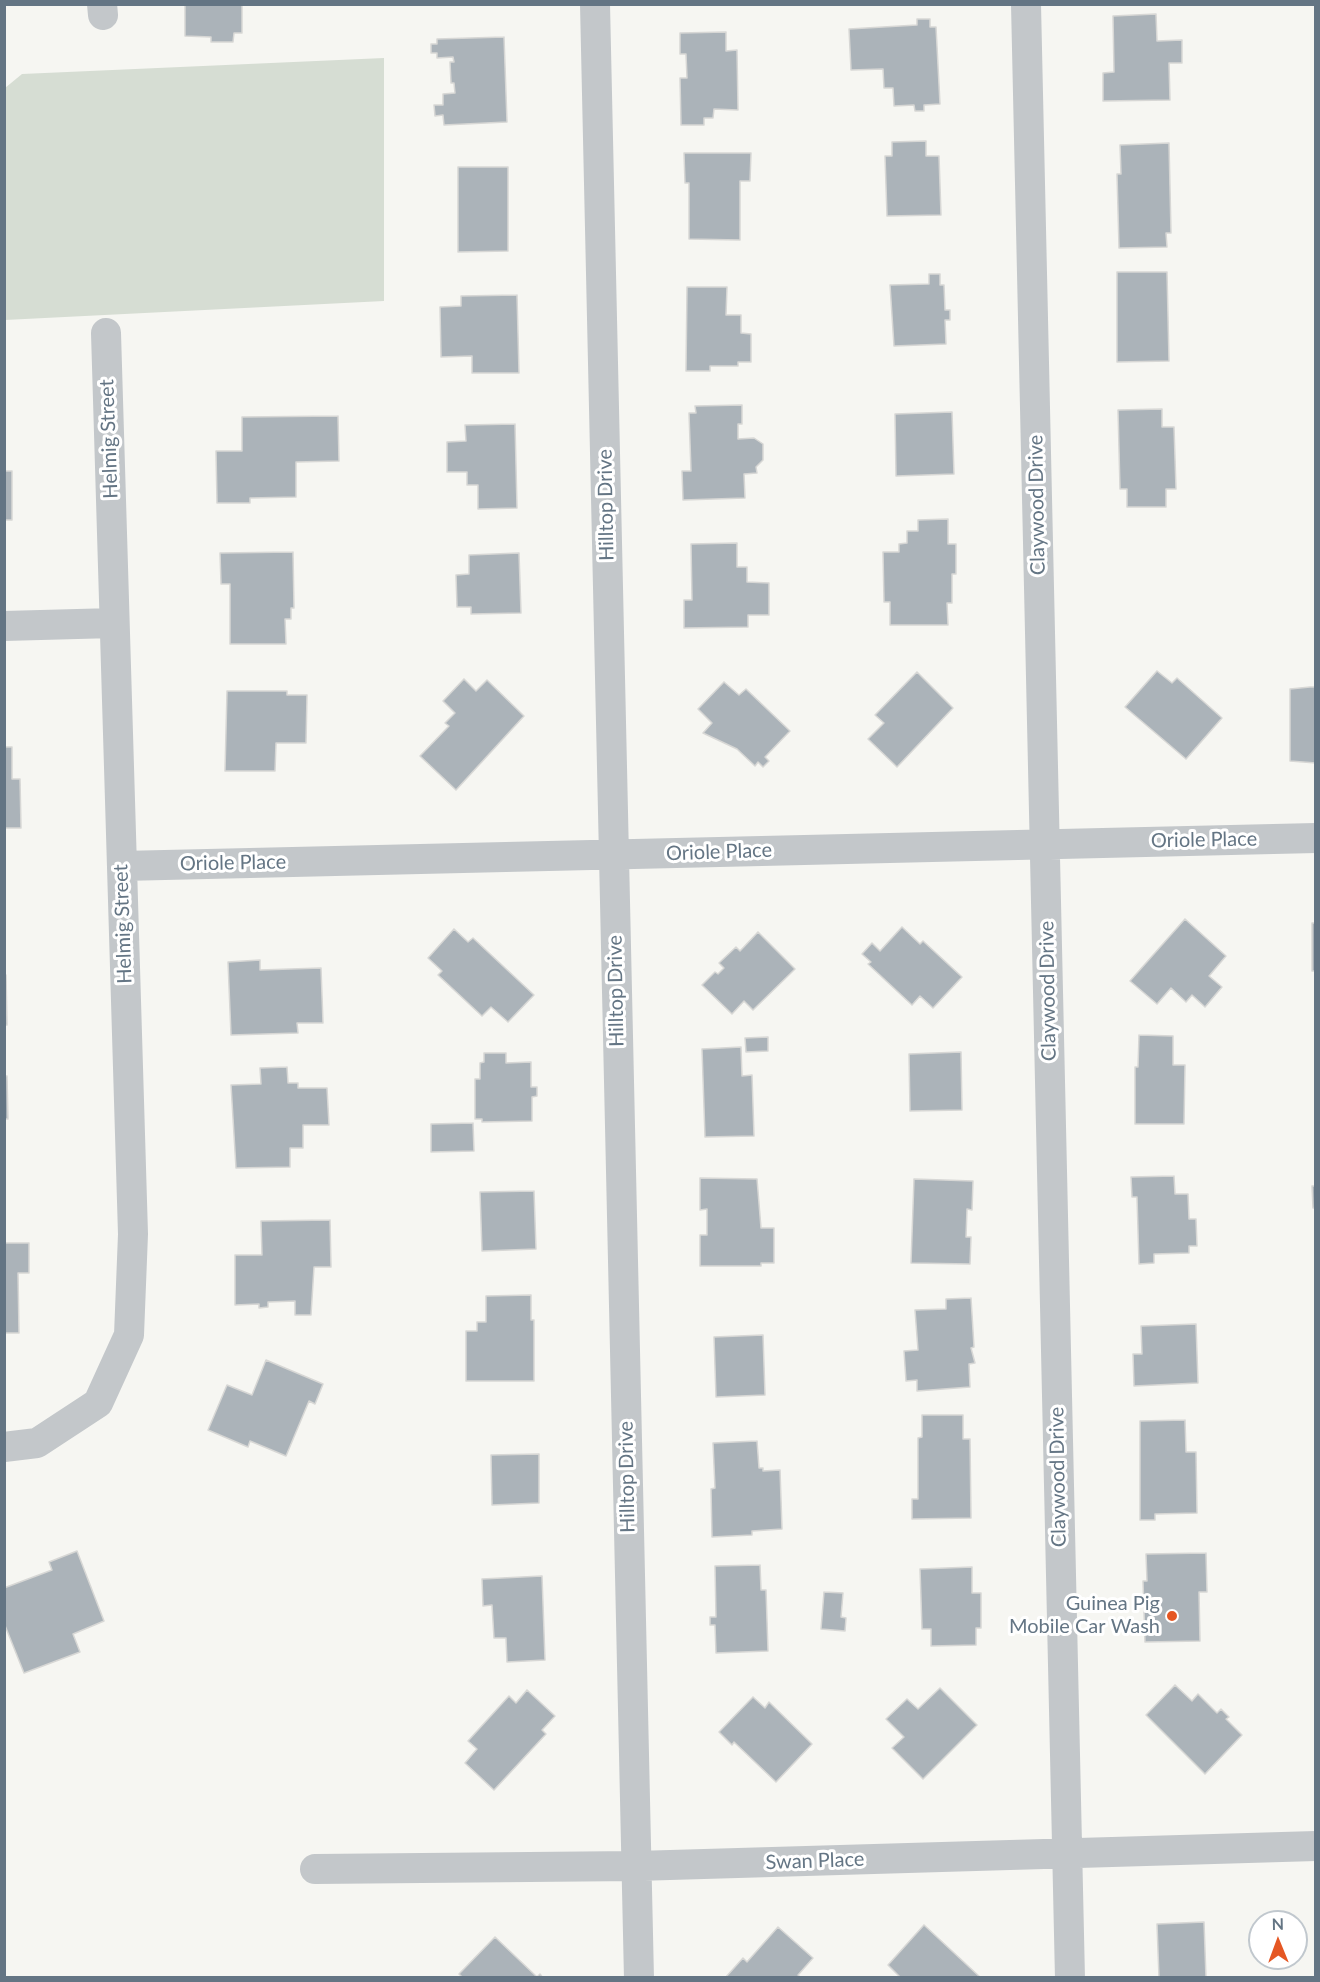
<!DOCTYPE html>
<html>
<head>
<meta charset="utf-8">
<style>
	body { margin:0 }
	#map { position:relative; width:1320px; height:1982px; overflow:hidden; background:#f6f6f2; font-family:Lato,sans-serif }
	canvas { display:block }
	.frame { position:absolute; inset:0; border:6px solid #647584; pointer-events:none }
	.north { position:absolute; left:1248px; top:1910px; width:60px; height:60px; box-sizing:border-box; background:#fff; border:2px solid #c1c8ce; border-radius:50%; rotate:359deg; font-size:16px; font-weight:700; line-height:24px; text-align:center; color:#647584 }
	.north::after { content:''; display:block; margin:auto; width:21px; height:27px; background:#e55723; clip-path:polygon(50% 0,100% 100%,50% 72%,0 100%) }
</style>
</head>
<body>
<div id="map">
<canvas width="1320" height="1982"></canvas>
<div class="frame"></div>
<div class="north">N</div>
</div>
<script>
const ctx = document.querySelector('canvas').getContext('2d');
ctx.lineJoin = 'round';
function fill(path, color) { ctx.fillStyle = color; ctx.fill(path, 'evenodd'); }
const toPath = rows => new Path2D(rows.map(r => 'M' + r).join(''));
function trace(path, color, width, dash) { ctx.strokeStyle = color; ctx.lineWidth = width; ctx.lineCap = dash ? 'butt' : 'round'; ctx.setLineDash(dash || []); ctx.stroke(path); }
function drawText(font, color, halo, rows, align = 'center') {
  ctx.font = font + ' Lato,sans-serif'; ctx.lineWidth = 6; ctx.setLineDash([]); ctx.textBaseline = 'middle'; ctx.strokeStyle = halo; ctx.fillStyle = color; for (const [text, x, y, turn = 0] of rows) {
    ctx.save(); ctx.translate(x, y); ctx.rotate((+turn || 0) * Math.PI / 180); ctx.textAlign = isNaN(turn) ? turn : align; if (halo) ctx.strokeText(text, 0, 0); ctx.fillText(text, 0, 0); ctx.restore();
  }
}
const green = toPath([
	[384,58,384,301,5,320,5,88,22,74]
]);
const building = toPath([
	[185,4,242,4,242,33,234,33,233,42,211,42,211,37,185,36,185,4],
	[1156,14,1157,41,1182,40,1182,63,1169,63,1170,100,1103,101,1103,73,1114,72,1113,16,1156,14],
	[917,19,930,19,930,27,936,27,940,104,924,105,924,111,915,111,914,105,894,106,893,88,884,88,883,69,851,70,849,29,917,25,917,19],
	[726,32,726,51,737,50,738,110,714,109,713,118,704,118,704,125,681,125,680,78,687,78,686,54,680,54,680,33,726,32],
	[504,37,507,122,444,125,443,115,435,116,434,105,443,105,443,94,455,93,454,83,451,83,450,62,454,62,453,57,437,58,437,53,431,53,431,44,437,44,437,39,504,37],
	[926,141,926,156,939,156,941,215,887,216,885,156,892,156,892,142,926,141],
	[1169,143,1171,233,1166,233,1167,247,1119,248,1117,174,1121,174,1120,145,1169,143],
	[684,153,751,153,750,181,740,181,740,240,689,239,689,183,685,183,684,153],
	[458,167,508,167,508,251,458,252,458,167],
	[1117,272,1167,272,1169,361,1117,362,1117,272],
	[929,274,940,274,940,285,944,285,945,310,950,310,950,320,945,320,946,344,894,346,890,285,929,284,929,274],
	[687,287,727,287,726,315,741,315,741,333,751,334,751,362,738,362,738,366,710,366,710,371,686,371,687,287],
	[517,295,519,373,472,373,472,356,441,357,440,307,461,306,461,296,517,295],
	[742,405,742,424,738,424,738,439,754,438,763,444,763,460,756,467,757,473,744,474,745,498,683,500,682,471,691,471,689,413,696,413,695,406,742,405],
	[1162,409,1162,427,1174,427,1176,489,1166,489,1166,507,1127,507,1127,489,1120,489,1118,410,1162,409],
	[952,412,954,474,896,476,895,414,952,412],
	[338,416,339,461,296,462,296,497,250,498,250,503,217,503,216,451,242,451,242,417,338,416],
	[515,424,517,508,478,509,478,485,467,485,467,472,447,472,447,442,466,441,465,425,515,424],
	[4,471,12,471,12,520,4,520,4,471],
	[948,519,948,544,956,544,956,574,952,574,952,603,947,603,948,625,890,625,890,602,884,602,883,552,899,552,899,544,907,543,907,531,918,531,918,520,948,519],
	[737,543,737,567,747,567,747,582,769,583,769,615,748,615,748,627,684,628,684,600,692,600,691,544,737,543],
	[293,552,294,608,291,608,291,619,285,619,286,644,230,644,230,584,221,584,220,553,293,552],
	[519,553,521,613,471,614,471,607,457,607,456,575,469,574,469,555,519,553],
	[1157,671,1172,683,1177,678,1222,718,1186,759,1125,707,1157,671],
	[917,672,953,708,897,767,868,739,884,723,875,715,917,672],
	[464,679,476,691,487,680,524,716,456,790,420,756,449,726,445,723,455,713,443,701,464,679],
	[724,682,739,695,746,689,790,731,765,757,769,761,763,767,758,762,755,766,737,749,703,733,712,723,698,709,724,682],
	[1310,687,1316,687,1316,763,1290,761,1290,689,1310,687],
	[227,691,287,691,287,695,307,695,306,743,276,743,275,771,225,771,227,691],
	[4,747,12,747,12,779,20,779,21,828,4,828,4,747],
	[1185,919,1226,956,1209,976,1222,987,1205,1007,1192,995,1186,1002,1171,988,1157,1004,1130,981,1185,919],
	[1312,923,1316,923,1316,971,1312,971,1312,923],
	[902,927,920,944,923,941,962,977,933,1008,920,996,912,1005,868,964,871,962,862,954,872,943,880,951,902,927],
	[454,929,468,942,473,938,534,995,508,1022,491,1007,482,1016,438,975,442,971,428,958,454,929],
	[758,932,795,969,753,1010,744,1001,732,1014,702,985,715,972,718,974,724,968,719,963,736,947,740,951,758,932],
	[260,960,260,970,321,968,323,1023,297,1023,298,1033,231,1035,228,962,260,960],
	[4,975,6,975,7,1025,4,1025,4,975],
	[1139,1035,1173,1036,1173,1065,1185,1065,1184,1124,1135,1124,1135,1067,1138,1067,1139,1035],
	[768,1037,768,1051,746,1052,745,1038,768,1037],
	[741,1047,742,1076,752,1075,754,1136,705,1137,702,1049,741,1047],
	[961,1052,962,1110,910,1111,909,1054,961,1052],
	[484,1053,506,1053,506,1063,531,1062,531,1087,537,1087,537,1096,532,1097,532,1121,482,1122,482,1119,475,1119,475,1079,480,1079,480,1063,484,1062,484,1053],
	[287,1067,288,1083,298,1083,298,1088,327,1088,329,1125,303,1125,303,1148,290,1148,290,1167,236,1168,231,1085,261,1084,260,1068,287,1067],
	[4,1076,7,1076,8,1119,4,1119,4,1076],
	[473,1123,474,1151,431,1152,431,1124,473,1123],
	[1174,1176,1175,1194,1188,1194,1189,1219,1196,1219,1197,1246,1189,1246,1189,1253,1154,1254,1154,1263,1139,1264,1137,1197,1132,1197,1131,1177,1174,1176],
	[700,1178,757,1179,761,1228,774,1228,774,1263,761,1263,761,1266,700,1266,700,1235,707,1235,707,1209,700,1210,700,1178],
	[914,1179,973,1181,972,1210,967,1209,966,1237,971,1237,970,1264,911,1263,914,1179],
	[1312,1186,1316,1186,1316,1208,1313,1208,1312,1186],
	[534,1191,536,1249,482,1251,480,1192,534,1191],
	[330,1220,331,1267,314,1267,311,1315,295,1315,295,1301,268,1302,268,1307,259,1308,259,1304,235,1305,235,1255,262,1255,261,1221,330,1220],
	[4,1243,29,1243,29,1273,18,1273,19,1333,4,1333,4,1243],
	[531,1295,531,1320,534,1320,534,1381,466,1381,466,1331,477,1331,477,1322,486,1322,486,1296,531,1295],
	[971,1298,974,1347,971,1348,975,1363,969,1364,970,1387,917,1391,917,1380,906,1381,904,1351,918,1350,915,1310,946,1309,946,1299,971,1298],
	[1196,1324,1198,1383,1134,1386,1133,1354,1142,1354,1141,1326,1196,1324],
	[763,1335,765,1395,716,1397,714,1337,763,1335],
	[266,1360,323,1384,315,1404,309,1401,286,1456,250,1441,248,1447,208,1430,227,1385,252,1395,266,1360],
	[922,1415,963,1415,963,1439,970,1439,971,1518,912,1519,912,1499,918,1499,918,1438,922,1437,922,1415],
	[1185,1420,1186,1452,1196,1452,1197,1513,1155,1514,1155,1520,1140,1520,1140,1421,1185,1420],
	[757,1441,759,1468,763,1468,763,1471,780,1470,782,1529,752,1531,752,1535,712,1537,711,1489,715,1488,713,1443,757,1441],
	[539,1454,539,1503,492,1505,491,1455,539,1454],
	[77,1551,104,1621,73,1634,80,1652,24,1673,4,1623,4,1588,52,1570,49,1562,77,1551],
	[1206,1553,1207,1592,1199,1592,1200,1641,1145,1642,1143,1581,1147,1581,1146,1554,1206,1553],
	[760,1565,761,1590,766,1590,768,1651,716,1653,715,1625,710,1625,710,1617,716,1617,715,1566,760,1565],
	[972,1567,972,1593,981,1593,981,1628,976,1628,976,1645,931,1646,931,1629,922,1629,920,1569,972,1567],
	[542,1576,545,1660,507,1662,506,1638,494,1638,492,1605,483,1606,482,1579,542,1576],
	[824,1592,843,1593,841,1617,846,1618,845,1631,821,1629,824,1592],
	[1175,1685,1192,1701,1198,1694,1217,1713,1221,1709,1229,1717,1226,1719,1242,1735,1205,1774,1146,1715,1175,1685],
	[940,1688,977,1725,923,1779,892,1748,904,1737,886,1719,907,1699,918,1709,940,1688],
	[527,1690,555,1716,542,1730,546,1734,494,1790,465,1763,477,1749,468,1741,509,1696,516,1703,527,1690],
	[753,1697,765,1708,769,1702,812,1744,776,1782,734,1742,732,1745,719,1732,753,1697],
	[1204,1922,1206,1978,1159,1978,1157,1924,1204,1922],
	[924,1925,981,1978,901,1978,888,1965,924,1925],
	[778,1927,813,1958,798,1975,801,1978,725,1978,743,1958,747,1962,778,1927],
	[495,1937,537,1977,540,1974,543,1978,463,1978,459,1974,495,1937]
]);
const minor = toPath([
	[102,4,103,15],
	[595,4,639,1978],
	[1026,4,1070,1978],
	[4,626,114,623],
	[122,866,1316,838],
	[4,1447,37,1443,98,1403,129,1335,133,1234,106,333],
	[315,1869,636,1866,1316,1846]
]);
const markers = [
	[1172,1616,6,"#e55723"]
];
const streetNames = [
	["Helmig Street",109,439,-92],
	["Hilltop Drive",606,505,-91],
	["Claywood Drive",1037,505,-91],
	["Oriole Place",1204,840,-1],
	["Oriole Place",719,852,-2],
	["Oriole Place",233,863,-1],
	["Helmig Street",123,924,-92],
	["Hilltop Drive",616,991,-91],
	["Claywood Drive",1048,991,-91],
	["Hilltop Drive",627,1477,-91],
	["Claywood Drive",1058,1477,-91],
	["Swan Place",815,1861,-2]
];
const poiNames = [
	["Guinea Pig",1160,1604],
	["Mobile Car Wash",1160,1627]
];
fill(green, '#d6ddd3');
fill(building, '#abb3b9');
trace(building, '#d7d7d5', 1.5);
trace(minor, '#c3c7ca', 30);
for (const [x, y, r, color] of markers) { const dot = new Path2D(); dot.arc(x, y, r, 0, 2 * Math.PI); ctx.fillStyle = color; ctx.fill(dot); trace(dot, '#fff', 2); }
drawText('20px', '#647584', '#fff', streetNames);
drawText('20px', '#647584', '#fff', poiNames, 'right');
</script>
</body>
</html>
